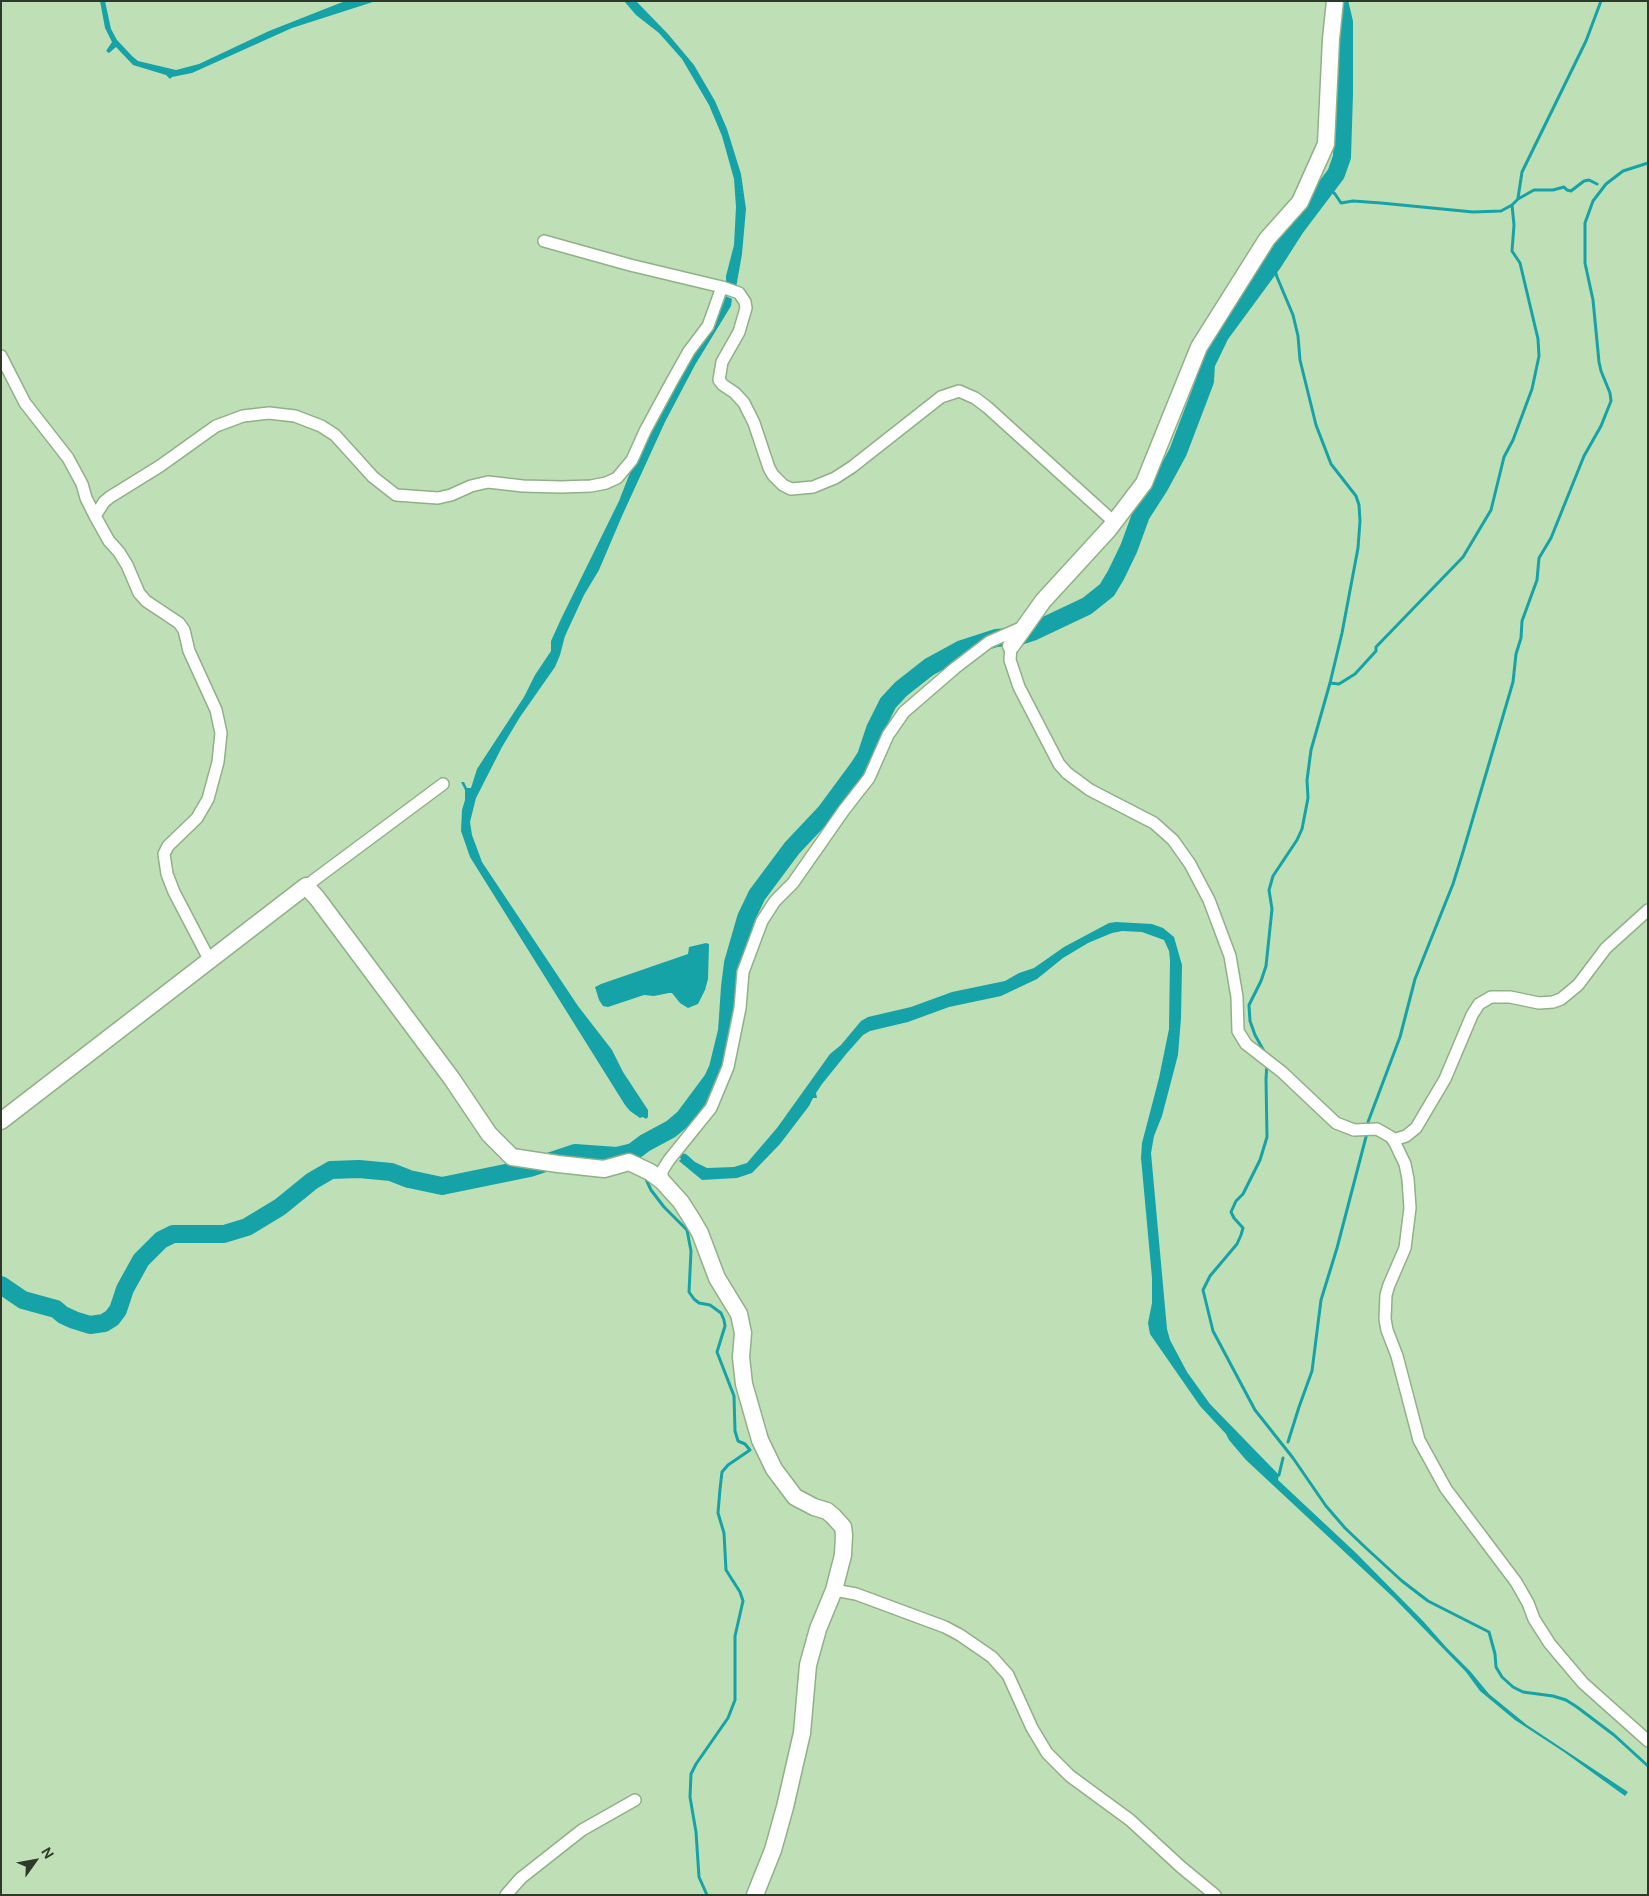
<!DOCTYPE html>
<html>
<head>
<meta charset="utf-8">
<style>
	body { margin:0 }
	#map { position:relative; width:1649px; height:1896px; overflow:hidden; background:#bfe0b6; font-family:"DM Sans",sans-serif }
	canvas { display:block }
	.frame { position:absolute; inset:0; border:2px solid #2d3a29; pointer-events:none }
	.north { position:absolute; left:10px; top:1836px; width:50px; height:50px; -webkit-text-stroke:4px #bfe0b6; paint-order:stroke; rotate:58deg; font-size:14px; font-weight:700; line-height:20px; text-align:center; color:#2d3a29 }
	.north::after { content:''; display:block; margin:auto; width:18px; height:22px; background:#2d3a29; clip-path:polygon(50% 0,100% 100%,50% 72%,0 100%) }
</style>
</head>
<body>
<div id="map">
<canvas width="1649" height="1896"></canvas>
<div class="frame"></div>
<div class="north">N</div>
</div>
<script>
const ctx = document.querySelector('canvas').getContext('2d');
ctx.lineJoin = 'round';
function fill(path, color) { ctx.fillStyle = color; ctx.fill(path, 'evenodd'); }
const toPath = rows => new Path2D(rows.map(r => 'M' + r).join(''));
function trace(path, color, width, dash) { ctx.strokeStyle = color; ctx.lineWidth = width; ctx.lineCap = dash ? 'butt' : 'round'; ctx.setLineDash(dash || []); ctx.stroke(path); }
const water = toPath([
	[100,1,105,1,111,29,117,40,132,56,138,61,176,70,199,64,269,31,340,3,346,1,376,1,292,28,192,73,172,77,170,79,166,75,133,65,116,47,109,53,106,51,112,42,105,28],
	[624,1,636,1,668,34,694,65,715,101,727,129,741,174,746,209,742,254,736,288,726,285,726,276,734,245,736,207,734,179,722,136,709,105,682,59,659,33,636,15],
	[726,296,732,299,731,306,695,365,665,422,622,516,599,570,584,595,565,636,560,655,555,667,520,717,502,747,476,798,470,822,472,835,482,862,578,1006,612,1050,623,1072,648,1110,648,1117,646,1119,643,1117,640,1118,630,1111,625,1105,470,857,461,831,462,810,465,800,465,790,461,782,464,782,467,788,471,788,477,769,524,697,535,675,551,651,551,641,561,619,619,501,635,460,679,379,717,319],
	[1116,922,1152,924,1163,928,1174,937,1182,965,1181,1018,1178,1055,1162,1116,1154,1136,1151,1153,1167,1329,1170,1340,1187,1372,1210,1404,1279,1475,1278,1480,1356,1553,1423,1621,1446,1647,1470,1671,1489,1694,1527,1725,1628,1792,1625,1796,1564,1752,1515,1720,1480,1691,1466,1672,1394,1598,1246,1460,1229,1440,1226,1434,1200,1406,1150,1334,1148,1323,1152,1303,1152,1278,1141,1158,1142,1143,1159,1078,1169,1029,1170,960,1169,951,1164,940,1142,932,1122,931,1112,933,1088,943,1063,958,1037,979,1001,996,949,1007,908,1022,870,1031,863,1035,847,1053,822,1084,816,1093,817,1098,813,1098,809,1106,780,1144,752,1173,737,1178,702,1180,679,1161,681,1159,679,1156,681,1153,686,1154,695,1162,707,1168,734,1167,747,1163,777,1128,830,1054,841,1045,861,1021,868,1017,911,1007,952,992,1005,981,1019,973,1034,968,1064,947,1109,923],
	[706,943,709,944,708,979,705,990,698,1004,688,1008,680,1003,672,993,669,993,654,996,644,995,608,1007,603,1006,599,1000,595,987,601,984,688,954,689,947]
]);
const stream = toPath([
	[1327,187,1335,194,1341,203,1353,201,1381,203,1473,212,1501,211,1512,205,1518,199,1534,190,1553,190,1564,187,1567,190,1571,191,1584,181,1589,180,1597,184],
	[1518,198,1522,172,1586,41,1601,1],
	[1330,683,1339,684,1355,674,1376,651,1376,647,1463,557,1491,510,1504,457,1513,440,1532,389,1539,356,1538,339,1520,263,1512,251,1514,225,1512,205],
	[1265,1053,1255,1035,1250,1021,1249,1005,1261,981,1266,966,1272,909,1269,890,1273,876,1297,840,1302,829,1308,798,1307,780,1311,750,1330,683,1342,633,1358,548,1360,521,1359,505,1356,496,1331,464,1316,425,1300,360,1298,336,1293,315,1277,277,1273,263],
	[1267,1063,1266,1079,1267,1137,1260,1160,1243,1194,1236,1201,1231,1212,1234,1218,1243,1228,1241,1235,1237,1244,1210,1276,1203,1290,1213,1331,1255,1410,1293,1458,1326,1506,1345,1528,1366,1548,1402,1581,1428,1601,1489,1632,1495,1654,1496,1667,1502,1677,1513,1687,1523,1692,1553,1696,1566,1700,1577,1707,1614,1735,1648,1766],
	[1368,1122,1400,1037,1415,979,1453,884,1463,852,1513,682,1516,654,1521,638,1522,621,1537,580,1539,558,1551,538,1584,456,1601,426,1611,401,1610,393,1601,371,1599,362,1593,300,1585,263,1585,223,1593,201,1606,184,1623,171,1648,163],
	[638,1159,637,1157,645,1143],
	[645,1177,651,1190,664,1207,687,1230,691,1251,689,1292,694,1299,699,1303,710,1305,721,1313,724,1320,725,1326,717,1352,734,1396,735,1431,738,1441,745,1444,750,1450,728,1465,722,1472,720,1489,718,1513,724,1533,726,1570,740,1592,743,1601,735,1636,735,1700,728,1718,696,1764,691,1774,690,1797,696,1832,699,1877,707,1895],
	[1288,1442,1299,1407,1312,1371,1321,1300,1337,1248,1367,1133],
	[1279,1475,1283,1458]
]);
const river = toPath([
	[1,1285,23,1300,56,1309,63,1315,74,1320,90,1325,104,1323,112,1318,118,1310,125,1289,141,1260,161,1240,173,1234,224,1234,247,1227,280,1207,312,1181,331,1170,359,1169,391,1172,409,1179,442,1186,530,1168,575,1153,617,1156,633,1152,645,1143,671,1129,684,1118,713,1079,718,1068,727,1031,730,987,733,963,746,918,757,895,792,848,825,813,859,767,866,756,875,729,888,703,901,689,929,667,962,649,996,638,1020,636,1032,632,1087,606,1107,590,1116,575,1129,548,1141,515,1159,487,1178,452,1205,381,1206,364,1220,335,1273,263,1296,227,1336,174,1342,157,1344,94,1344,22,1339,1]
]);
const street = toPath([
	[544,241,630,265,722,287,739,293,745,302,746,308,739,332,722,362,719,380,723,385,735,393,744,403,754,423,769,468,773,475,783,485,791,489,813,487,835,478,852,467,941,397,959,391,975,398,987,407,1113,521],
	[1,356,25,403,68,458,82,484,86,498,95,516,109,541,119,552,127,565,139,593,146,601,179,623,184,630,189,651,216,710,221,733,218,762,208,799,197,818,168,846,164,854,167,874,174,892,209,959],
	[95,516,104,502,110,497,160,466,216,426,243,416,269,413,295,416,321,426,335,435,373,477,396,495,438,498,451,495,471,486,488,482,523,486,561,487,591,486,606,483,617,478,632,460,645,431,671,383,689,351,708,326,722,287],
	[1011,646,1010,660,1019,687,1059,764,1067,773,1090,790,1154,823,1173,840,1190,864,1209,900,1230,956,1237,997,1238,1031,1246,1044,1282,1072,1336,1123,1354,1130,1377,1129,1391,1137,1395,1143,1405,1164,1408,1179,1410,1208,1405,1248,1389,1285,1386,1295,1385,1319,1387,1330,1397,1356,1419,1440,1446,1489,1516,1582,1528,1603,1534,1619,1550,1644,1583,1683,1648,1741],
	[306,886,443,784],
	[1393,1140,1406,1136,1416,1128,1445,1079,1472,1015,1479,1004,1491,997,1510,997,1539,1003,1553,1002,1561,999,1578,985,1606,948,1648,910],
	[662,1181,662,1171,669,1160,711,1108,728,1067,740,1008,743,972,762,921,775,901,793,883,844,810,869,778,888,735,904,712,955,668,989,642,1023,627],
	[834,1590,856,1594,945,1627,960,1635,992,1657,1008,1675,1032,1728,1047,1753,1070,1776,1130,1820,1181,1867,1215,1895],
	[506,1895,521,1878,582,1830,635,1800]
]);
const secondary = toPath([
	[1011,646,1043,601,1109,529,1144,483,1199,347,1267,239,1300,202,1326,144,1331,39,1335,1],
	[1,1121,306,886,317,898,452,1079,489,1134,512,1157,558,1164,604,1169,629,1162,650,1172,662,1181,681,1202,693,1221,700,1233,717,1278,739,1314,743,1333,741,1357,744,1384,760,1440,774,1469,795,1497,814,1507,827,1511,833,1516,843,1527,844,1535,843,1555,834,1590,818,1629,808,1665,802,1733,785,1807,773,1850,755,1895]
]);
fill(water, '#15a3a8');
trace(stream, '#15a3a8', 3);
trace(river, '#15a3a8', 18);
trace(street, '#90b087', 14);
trace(secondary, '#90b087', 19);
trace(street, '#fff', 11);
trace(secondary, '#fff', 16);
</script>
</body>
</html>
